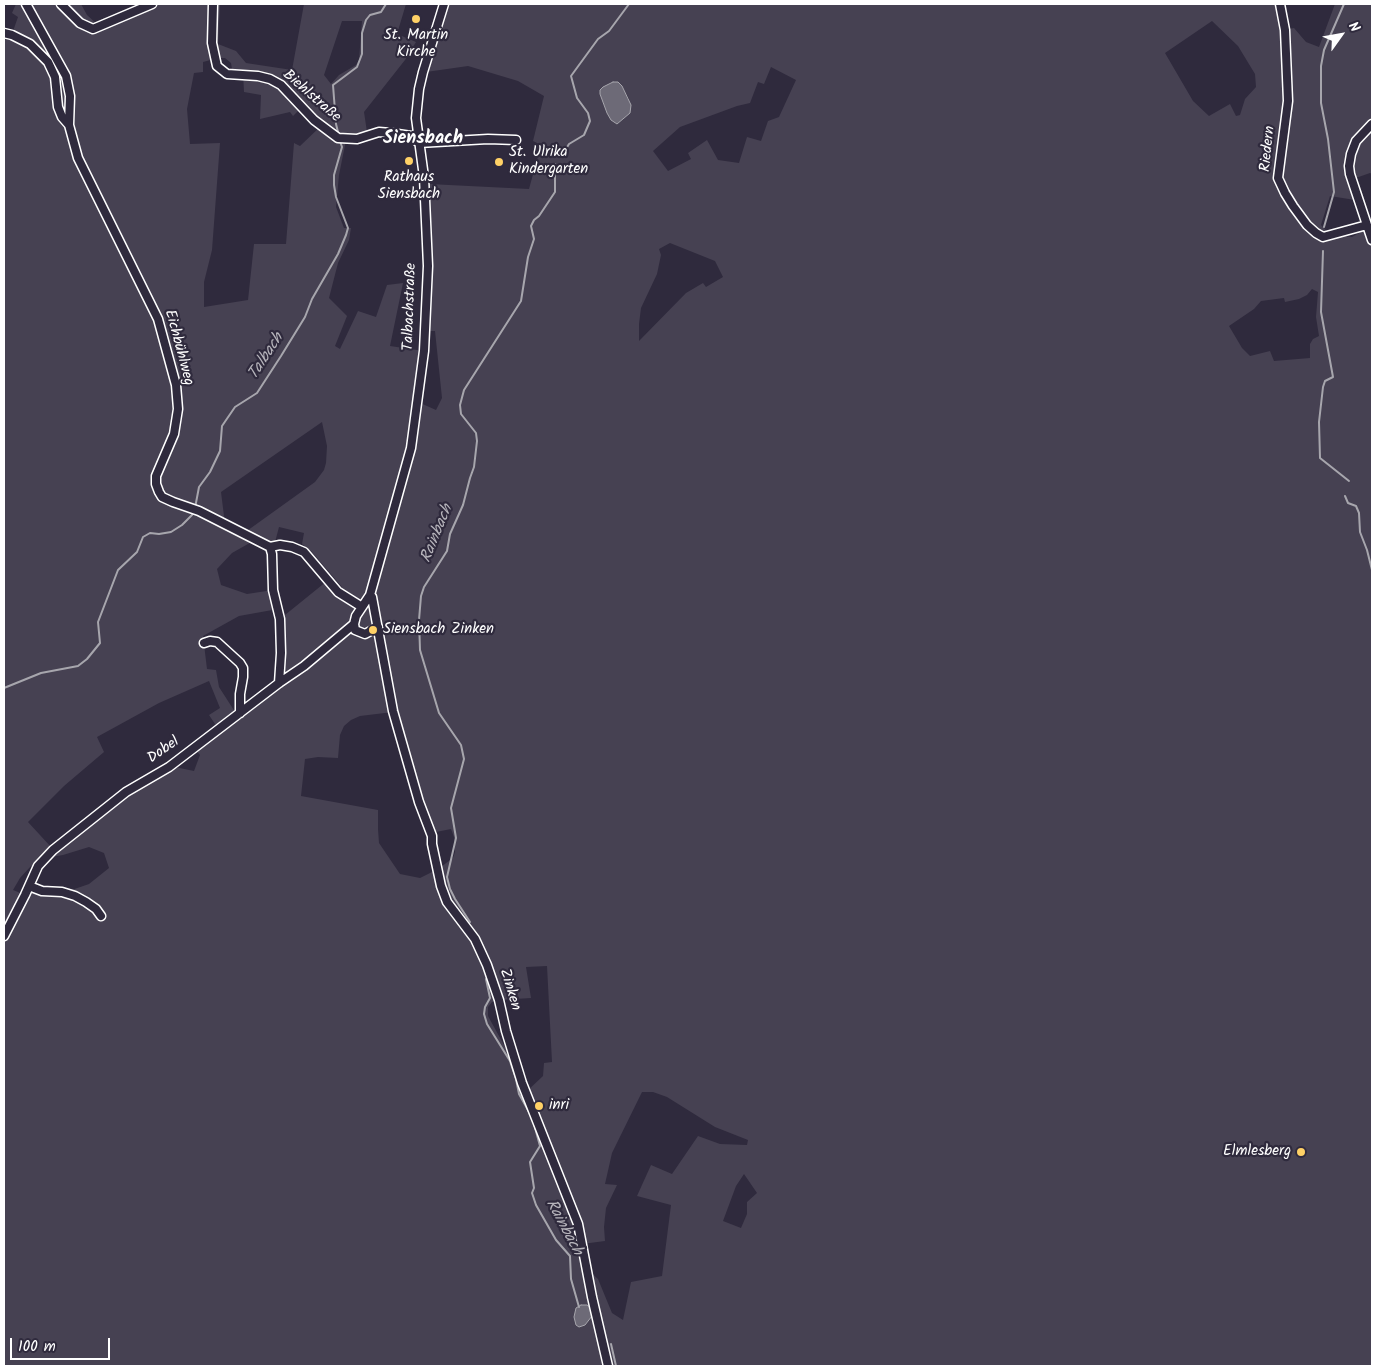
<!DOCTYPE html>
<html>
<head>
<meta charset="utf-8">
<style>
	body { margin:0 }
	#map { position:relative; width:1376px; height:1370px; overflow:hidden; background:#2f2a3d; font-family:Kalam,sans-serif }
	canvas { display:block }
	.frame { position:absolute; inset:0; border:5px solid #fff; pointer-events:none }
	.north { position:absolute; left:1316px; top:10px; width:50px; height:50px; -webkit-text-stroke:4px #2f2a3d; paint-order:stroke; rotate:58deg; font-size:14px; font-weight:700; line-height:20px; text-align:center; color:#fff }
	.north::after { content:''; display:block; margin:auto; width:18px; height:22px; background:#fff; clip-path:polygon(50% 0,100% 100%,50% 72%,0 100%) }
	.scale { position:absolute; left:10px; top:1338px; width:100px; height:22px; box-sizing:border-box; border:2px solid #fff; border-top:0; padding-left:6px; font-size:15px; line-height:18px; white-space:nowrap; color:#fff; -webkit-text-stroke:4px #2f2a3d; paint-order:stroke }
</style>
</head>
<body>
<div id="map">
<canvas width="1376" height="1370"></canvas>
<div class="frame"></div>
<div class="north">N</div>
<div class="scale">100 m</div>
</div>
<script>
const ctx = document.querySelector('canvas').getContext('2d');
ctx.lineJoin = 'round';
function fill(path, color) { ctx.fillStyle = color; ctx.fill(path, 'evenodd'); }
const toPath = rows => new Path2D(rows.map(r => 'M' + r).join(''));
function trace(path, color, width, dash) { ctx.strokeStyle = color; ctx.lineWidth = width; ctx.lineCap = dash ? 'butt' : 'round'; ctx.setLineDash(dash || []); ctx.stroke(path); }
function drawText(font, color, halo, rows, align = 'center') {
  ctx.font = font + ' Kalam,sans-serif'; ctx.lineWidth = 4.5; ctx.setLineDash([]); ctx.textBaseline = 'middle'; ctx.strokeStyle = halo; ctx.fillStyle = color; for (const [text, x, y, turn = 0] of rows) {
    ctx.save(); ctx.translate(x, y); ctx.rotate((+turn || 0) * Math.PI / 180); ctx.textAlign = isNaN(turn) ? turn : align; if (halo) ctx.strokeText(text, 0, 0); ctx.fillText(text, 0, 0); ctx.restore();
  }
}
const green = toPath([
	[16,4,25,4,67,76,28,4,81,4,87,15,99,26,147,4,220,4,218,44,236,51,246,63,292,70,304,4,406,4,397,34,416,42,405,60,364,112,367,132,346,140,339,175,336,207,344,228,351,228,349,240,338,263,329,298,347,316,335,346,340,349,358,311,376,317,387,285,403,283,390,346,424,351,418,402,436,410,442,398,435,331,428,331,431,293,429,184,529,189,541,145,533,141,544,96,518,81,468,66,426,72,449,4,1278,4,1283,30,1294,28,1306,42,1319,47,1335,4,1372,4,1372,174,1370,173,1350,180,1355,200,1330,196,1321,225,1333,238,1339,236,1352,237,1372,226,1372,1366,4,1366,4,33,12,34,18,17,12,13],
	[342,21,362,21,359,60,356,65,339,75,331,84,324,75],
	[1212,21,1238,46,1255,74,1256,87,1245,99,1240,115,1236,116,1230,104,1209,116,1193,101,1165,53],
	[218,58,225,58,231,63,232,69,243,72,244,92,261,95,260,119,290,112,293,116,303,106,322,125,300,146,294,143,286,244,254,244,248,300,204,307,204,282,212,250,220,143,190,144,187,109,194,73,203,72,203,62],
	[771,67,796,80,779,117,768,121,761,141,747,137,739,163,718,160,707,140,688,153,691,159,668,171,653,151,680,127,737,106,750,103,758,82,764,84],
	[613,82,618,82,622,86,629,99,630,113,617,124,611,120,607,113,600,94,610,83],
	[670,243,715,261,723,277,706,287,703,283,686,293,639,341,639,324,641,308,657,274,661,255,659,249],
	[1312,289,1318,292,1316,317,1319,336,1313,339,1310,344,1310,358,1274,361,1270,351,1250,356,1242,348,1229,326,1254,309,1261,301,1284,298,1285,302,1299,299,1307,295],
	[322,422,327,446,326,463,324,470,315,482,244,533,225,524,221,492],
	[279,527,304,533,302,544,311,551,342,587,338,592,327,581,280,619,279,683,237,715,219,687,216,670,207,669,203,636,239,616,278,609,273,590,247,594,221,585,217,569,232,553,255,540,274,546],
	[209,681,220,708,209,715,217,727,172,761,143,777,93,811,51,847,28,822,64,786,104,752,97,737,159,703],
	[393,712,431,833,451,829,454,837,455,852,453,858,438,869,420,878,400,874,379,843,378,829,378,810,301,796,305,759,318,757,338,758,340,735,344,726,351,720,360,716],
	[194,748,200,755,194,771,170,766],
	[89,847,104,853,109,868,89,884,60,894,26,887,23,894,13,890,20,878,31,866,36,870,45,858,63,855],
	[547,966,552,1062,544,1063,543,1076,526,1092,511,1058,488,1016,488,1007,492,1002,499,1000,531,998,526,967],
	[642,1092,653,1092,667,1097,715,1127,748,1140,747,1145,720,1144,698,1136,672,1174,651,1165,637,1196,671,1205,662,1276,631,1282,623,1320,612,1313,598,1279,587,1269,582,1244,605,1241,604,1227,606,1208,617,1185,605,1184,612,1153],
	[744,1174,757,1193,747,1202,747,1214,741,1228,723,1221,736,1186]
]);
const water = toPath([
	[613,82,618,82,622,86,631,105,630,113,617,124,611,120,607,113,600,94,600,90,603,87,613,82],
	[581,1305,587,1305,590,1307,592,1316,585,1325,579,1327,576,1325,574,1317,576,1308,581,1305]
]);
const stream = toPath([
	[339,136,336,124,333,85,357,67,362,54,362,33,366,20,370,15,381,12,386,4],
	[561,157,569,144,584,135,590,121,588,113,577,98,571,76,598,39,609,31,629,4],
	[1324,227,1334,192,1328,139,1321,103,1321,66,1324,50,1344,4],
	[1323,251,1321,312,1333,377,1325,381,1323,387,1319,422,1320,458,1349,481],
	[1345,496,1348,503,1356,506,1359,513,1360,532,1367,550,1372,570],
	[195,508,199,487,210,472,220,451,222,426,235,407,257,393,281,356,305,317,312,299,338,254,346,235,348,228,336,197,334,185,334,175,342,147,340,141],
	[4,688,41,673,78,666,87,659,100,643,98,622,118,570,137,552,143,537,150,533,159,534,171,532,182,525,192,515,193,512],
	[470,922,455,899,450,889,447,877,456,838,451,808,464,759,461,745,439,713,420,650,419,620,421,596,424,587,447,551,450,534,463,505,470,478,474,467,477,441,476,433,461,414,460,405,464,390,521,301,528,257,534,239,531,226,534,220,539,216,555,192,555,164],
	[486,979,490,998,485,1007,484,1014,487,1024,510,1061,516,1079,519,1094,533,1119],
	[534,1124,540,1146,530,1162,534,1188,532,1193,536,1205,556,1240,570,1256,571,1279,579,1307],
	[611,1344,616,1366]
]);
const minor = toPath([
	[26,4,66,76,70,96,69,125],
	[61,4,80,23,93,29,152,4],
	[213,4,212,43,217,66,227,74,258,76,270,79,281,85,314,120,338,138,357,139,379,132,391,133,411,136,419,143],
	[1280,4,1285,30,1288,101,1278,178,1285,193,1293,206,1307,225,1316,233,1323,237,1367,225],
	[4,33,12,35,30,44,48,62,55,77,58,107,62,117,69,125,78,158,158,319,176,385,178,409,174,434,156,476,156,484,159,492,162,497,173,502,199,511,270,547,280,545,292,547,304,552,338,592,362,607],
	[1372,124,1356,141,1351,154,1349,166,1350,174,1372,240],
	[419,143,488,139,516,140],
	[270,547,272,554,273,590,280,619,281,653,279,683],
	[370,595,372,597,393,711,419,802,432,836,432,844,441,886,447,902,475,939,487,965,499,1000,506,1031,522,1083,578,1224,592,1297,608,1366],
	[354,624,355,630,365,634,378,627],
	[204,643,210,641,217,642,240,663,243,668,243,677,240,694,240,713],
	[29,886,42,891,62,892,75,896,86,902,96,909,101,916],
	[4,936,25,895,38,866,53,850,126,792,169,767,279,683,304,666,354,624,356,616,370,595,411,448,424,351,428,266,424,177,416,118,419,89,423,72,444,4]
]);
const markers = [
	[416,19,5,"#ffd166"],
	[409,161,5,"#ffd166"],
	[499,162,5,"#ffd166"],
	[373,630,5,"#ffd166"],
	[539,1106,5,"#ffd166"],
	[1301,1152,5,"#ffd166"]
];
const poiNames = [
	["St. Martin",416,36,"center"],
	["Kirche",416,53,"center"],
	["St. Ulrika",509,153],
	["Kindergarten",509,170],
	["Rathaus",409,178,"center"],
	["Siensbach",409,195,"center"],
	["Siensbach Zinken",383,630],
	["inri",549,1106],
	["Elmlesberg",1291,1152,"right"]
];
const streetNames = [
	["Biehlstraße",311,97,41],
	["Riedern",1269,149,-84],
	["Talbachstraße",411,307,-88],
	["Eichbühlweg",178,348,75],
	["Dobel",164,751,-35],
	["Zinken",509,990,73]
];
const waterNames = [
	["Talbach",267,357,-57],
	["Rainbach",438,534,-68],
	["Rainbach",563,1228,62]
];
const quarterNames = [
	["Siensbach",423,140]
];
fill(green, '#464152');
fill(water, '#6d6a77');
trace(water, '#a7a6ad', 1);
trace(stream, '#a7a6ad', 2);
trace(minor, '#fff', 11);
trace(minor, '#2f2a3d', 8);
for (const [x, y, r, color] of markers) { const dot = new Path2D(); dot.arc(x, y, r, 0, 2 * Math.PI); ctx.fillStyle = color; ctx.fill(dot); trace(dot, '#2f2a3d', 2); }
drawText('15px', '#fff', '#2f2a3d', poiNames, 'left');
drawText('15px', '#fff', '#2f2a3d', streetNames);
drawText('italic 16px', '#b6b4bb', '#2f2a3d', waterNames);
drawText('bold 18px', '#fff', '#2f2a3d', quarterNames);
</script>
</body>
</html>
